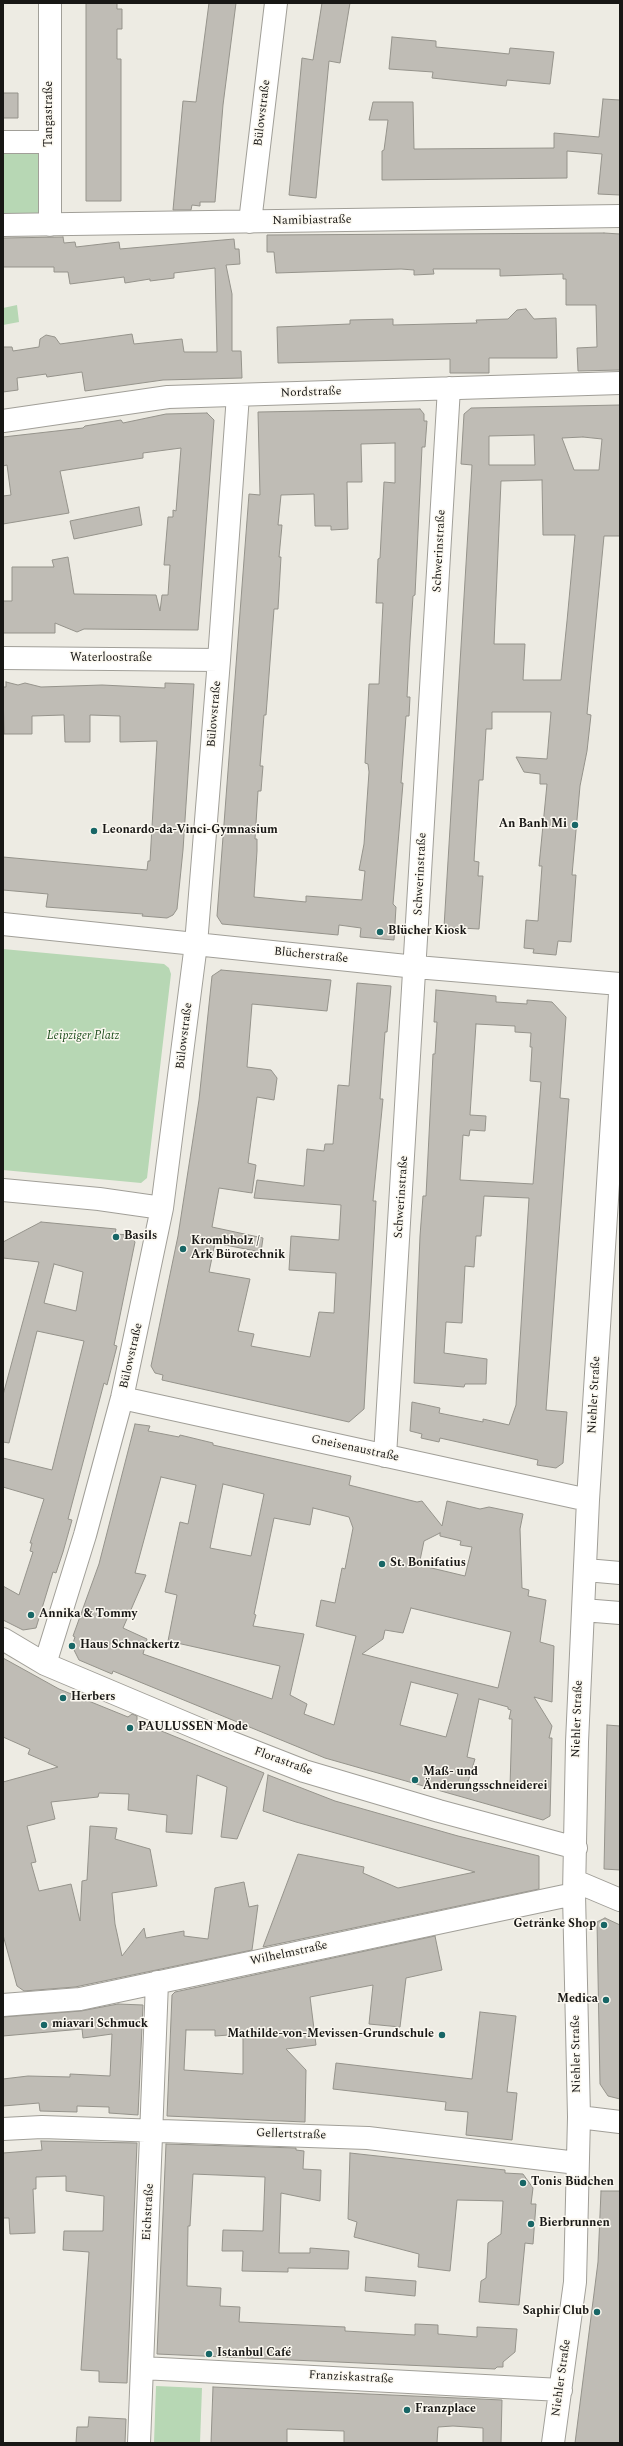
<!DOCTYPE html>
<html>
<head>
<meta charset="utf-8">
<style>
	body { margin:0 }
	#map { position:relative; width:623px; height:2446px; overflow:hidden; background:#edebe3; font-family:Spectral,serif }
	canvas { display:block }
	.frame { position:absolute; inset:0; border:4px solid #181715; pointer-events:none }
</style>
</head>
<body>
<div id="map">
<canvas width="623" height="2446"></canvas>
<div class="frame"></div>
</div>
<script>
const ctx = document.querySelector('canvas').getContext('2d');
ctx.lineJoin = 'round';
function fill(path, color) { ctx.fillStyle = color; ctx.fill(path, 'evenodd'); }
const toPath = rows => new Path2D(rows.map(r => 'M' + r).join(''));
function trace(path, color, width, dash) { ctx.strokeStyle = color; ctx.lineWidth = width; ctx.lineCap = dash ? 'butt' : 'round'; ctx.setLineDash(dash || []); ctx.stroke(path); }
function drawText(font, color, halo, rows, align = 'center') {
  ctx.font = font + ' Spectral,serif'; ctx.lineWidth = 3; ctx.setLineDash([]); ctx.textBaseline = 'middle'; ctx.strokeStyle = halo; ctx.fillStyle = color; for (const [text, x, y, turn = 0] of rows) {
    ctx.save(); ctx.translate(x, y); ctx.rotate((+turn || 0) * Math.PI / 180); ctx.textAlign = isNaN(turn) ? turn : align; if (halo) ctx.strokeText(text, 0, 0); ctx.fillText(text, 0, 0); ctx.restore();
  }
}
const green = toPath([
	[3,153,38,153,40,214,3,215],
	[17,305,19,322,3,325,3,308],
	[3,949,164,964,169,968,171,974,147,1178,141,1183,3,1170],
	[156,2386,202,2388,200,2443,154,2443]
]);
const building = toPath([
	[86,3,117,3,117,9,122,9,122,29,117,29,117,59,121,59,121,201,86,201,86,3],
	[209,3,236,3,223,105,215,202,200,202,200,206,192,205,191,210,173,210,183,101,196,102,209,3],
	[322,3,350,3,340,63,329,61,316,198,289,195,302,58,313,60,322,3],
	[392,37,436,41,436,47,480,51,509,54,510,48,554,52,550,84,507,80,506,86,432,78,433,72,389,69,392,37],
	[3,93,18,93,18,118,3,118,3,93],
	[603,99,620,100,620,195,598,194,602,154,567,151,567,178,382,180,382,151,384,150,388,120,369,120,373,102,413,102,414,149,554,148,554,133,599,137,603,99],
	[604,233,620,234,620,370,578,371,577,348,597,347,596,305,566,305,566,279,563,279,563,274,500,276,500,269,433,269,434,274,414,275,414,270,401,269,276,273,274,252,267,252,267,235,604,233],
	[63,237,64,243,75,242,76,247,119,242,120,249,234,239,235,249,239,249,240,264,226,265,232,294,232,351,241,351,242,378,163,380,85,391,82,372,47,377,46,374,17,378,18,390,3,392,3,347,12,347,13,351,39,347,40,339,46,335,55,337,60,344,132,334,134,344,182,339,184,352,217,352,215,268,174,273,174,278,150,281,150,279,125,283,124,277,70,284,68,272,54,272,54,267,3,267,3,238,63,237],
	[526,309,534,319,556,318,557,358,489,358,489,373,450,373,450,359,278,363,277,327,350,324,350,320,393,319,393,325,477,323,476,320,508,319,517,310,526,309],
	[620,405,620,536,604,536,587,714,591,715,587,751,580,786,572,875,576,875,571,942,558,941,556,955,533,953,534,949,524,948,526,920,538,921,542,866,539,866,547,784,540,784,540,774,524,772,516,757,547,759,551,712,492,712,492,729,486,729,483,780,479,780,474,861,479,862,478,876,483,876,479,929,444,927,472,465,461,464,464,414,471,408,620,405],
	[534,435,535,465,489,465,489,436,534,435],
	[583,437,602,439,599,470,574,470,562,438,583,437],
	[542,480,543,535,575,535,567,621,561,680,523,680,525,644,494,644,501,481,542,480],
	[420,409,424,414,424,421,427,421,425,447,422,447,415,595,413,596,410,641,407,697,410,697,409,716,406,716,401,783,403,783,393,904,396,907,394,940,360,937,361,928,339,925,338,935,222,924,217,916,249,494,260,495,258,412,420,409],
	[395,443,395,483,384,482,380,558,378,559,376,603,383,603,379,684,369,684,365,763,368,764,369,772,364,844,359,870,365,871,362,900,306,896,306,902,254,897,257,851,257,839,255,839,258,791,261,791,262,778,263,766,260,766,264,715,266,715,274,609,278,609,281,557,279,557,282,525,278,525,281,495,314,494,315,526,331,526,331,530,348,529,347,482,362,482,361,444,395,443],
	[207,413,214,420,198,630,84,629,77,632,55,623,55,633,3,633,3,601,12,601,12,567,54,567,52,560,68,557,74,594,156,595,160,611,162,595,168,595,170,565,164,565,168,517,173,517,173,510,176,511,181,448,143,453,143,458,60,471,69,513,3,524,3,496,11,495,7,465,3,466,3,437,83,428,85,426,121,420,123,423,166,414,207,413],
	[139,507,142,525,74,539,70,521,139,507],
	[6,682,18,685,25,683,41,687,102,685,165,688,165,683,194,684,183,850,177,909,173,915,167,918,142,916,143,914,46,907,48,894,3,890,3,857,147,870,148,861,150,861,157,741,120,742,120,716,90,715,90,742,65,742,64,715,32,716,32,734,4,734,3,687,6,687,6,682],
	[221,970,331,980,327,1011,252,1004,247,1067,271,1070,277,1078,274,1100,257,1097,248,1163,256,1165,252,1193,219,1188,212,1227,263,1238,261,1252,215,1243,209,1272,250,1279,238,1331,254,1334,251,1346,310,1357,319,1312,334,1313,336,1273,289,1270,291,1236,339,1240,341,1205,254,1198,257,1180,304,1186,307,1149,324,1151,325,1144,333,1144,338,1085,349,1086,357,983,391,986,387,1032,385,1032,380,1099,383,1099,373,1201,376,1201,364,1409,349,1422,162,1380,163,1375,155,1373,151,1366,178,1236,199,1100,212,976,221,970],
	[436,990,496,996,496,1002,527,1004,527,1000,552,1002,566,1017,560,1098,569,1099,546,1410,567,1412,563,1463,556,1468,537,1465,538,1460,440,1438,439,1442,421,1438,422,1434,410,1431,412,1402,440,1408,439,1413,483,1422,483,1419,509,1425,516,1405,529,1198,484,1196,481,1236,476,1236,474,1267,465,1266,462,1323,446,1322,444,1353,487,1359,486,1384,465,1384,464,1387,414,1383,420,1236,423,1196,426,1196,433,1054,435,1054,437,1022,434,1022,436,990],
	[476,1024,515,1026,515,1032,531,1033,530,1047,532,1047,530,1081,541,1082,533,1184,460,1180,463,1135,469,1136,470,1130,485,1131,486,1116,470,1115,476,1024],
	[41,1222,116,1229,115,1234,130,1235,135,1242,114,1345,117,1346,107,1385,104,1383,68,1519,72,1520,63,1552,56,1573,53,1572,36,1628,23,1630,3,1620,3,1586,19,1595,33,1552,30,1551,32,1543,30,1543,44,1499,3,1487,3,1458,52,1470,84,1341,37,1331,9,1443,3,1442,3,1395,39,1262,3,1258,3,1242,41,1222],
	[54,1264,83,1272,76,1311,44,1303,54,1264],
	[135,1424,150,1426,148,1431,179,1437,180,1435,213,1443,213,1445,351,1476,349,1485,417,1502,422,1501,442,1526,447,1501,480,1509,489,1507,523,1514,520,1529,522,1588,529,1590,528,1596,546,1600,540,1642,554,1646,552,1702,534,1697,552,1726,549,1738,552,1738,550,1816,543,1820,325,1758,113,1671,112,1674,79,1660,72,1646,75,1637,73,1636,99,1564,135,1424],
	[161,1477,196,1485,188,1524,180,1522,165,1592,177,1595,168,1641,280,1666,272,1699,143,1654,147,1639,123,1628,146,1575,135,1573,161,1477],
	[223,1484,264,1494,251,1556,210,1548,223,1484],
	[313,1508,349,1517,353,1528,345,1569,342,1568,335,1603,321,1600,316,1626,356,1636,334,1725,304,1714,307,1704,290,1695,304,1634,253,1626,256,1615,254,1614,274,1518,310,1525,313,1508],
	[440,1533,440,1536,461,1541,460,1545,472,1547,465,1576,419,1565,424,1541,440,1533],
	[411,1608,511,1632,498,1688,362,1654,383,1639,385,1630,403,1633,411,1608],
	[411,1682,458,1694,446,1737,400,1725,411,1682],
	[479,1699,508,1707,508,1709,511,1710,509,1719,512,1719,510,1787,467,1785,475,1759,467,1757,479,1699],
	[3,1658,59,1689,128,1717,132,1714,137,1716,137,1721,264,1773,237,1839,221,1837,227,1787,197,1775,192,1834,166,1832,167,1815,128,1810,129,1794,99,1793,98,1797,51,1802,55,1819,27,1826,36,1862,31,1863,39,1891,71,1884,80,1921,82,1881,87,1880,90,1826,117,1828,115,1839,150,1849,157,1886,112,1893,115,1924,122,1956,144,1928,146,1938,184,1931,184,1936,208,1939,215,1888,244,1882,249,1907,258,1905,252,1950,75,1987,24,1991,17,1986,3,1935,3,1782,58,1767,28,1754,30,1749,3,1737,3,1658],
	[607,1725,620,1726,620,1870,604,1869,607,1725],
	[268,1775,335,1801,458,1836,539,1856,539,1889,263,1947,298,1854,364,1867,363,1873,398,1888,475,1872,296,1822,263,1811,268,1775],
	[605,1918,620,1925,620,2099,608,2096,600,2084,597,1922,605,1918],
	[435,1936,442,1970,406,1978,400,2027,369,2024,373,1985,310,1997,316,2045,286,2049,306,2070,305,2122,167,2116,172,1995,175,1992,435,1936],
	[186,2030,215,2030,215,2036,243,2034,243,2074,184,2070,186,2030],
	[118,2004,143,2005,138,2115,109,2113,109,2107,77,2106,77,2112,40,2111,39,2103,3,2106,3,2079,28,2076,70,2077,70,2074,110,2076,112,2034,83,2038,82,2029,3,2036,3,2017,81,2011,118,2004],
	[480,2012,516,2016,507,2092,517,2093,512,2140,466,2135,468,2112,445,2110,446,2102,333,2089,336,2063,472,2079,480,2012],
	[41,2141,137,2143,127,2383,99,2382,99,2371,81,2370,89,2252,63,2250,64,2231,103,2231,104,2196,66,2191,66,2176,36,2177,36,2189,33,2189,35,2233,10,2234,9,2218,3,2218,3,2153,42,2150,41,2141],
	[166,2144,296,2148,296,2150,304,2151,303,2169,321,2170,320,2201,281,2193,279,2253,310,2253,310,2248,349,2251,348,2269,288,2268,288,2272,242,2271,243,2251,222,2251,223,2230,263,2231,265,2177,193,2174,190,2226,188,2226,187,2286,221,2288,220,2306,240,2307,239,2322,345,2327,345,2331,415,2335,415,2324,438,2325,438,2334,477,2337,477,2327,517,2329,515,2352,503,2362,503,2367,497,2367,495,2369,157,2354,166,2144],
	[350,2153,505,2170,505,2173,523,2174,533,2188,531,2204,536,2204,533,2244,525,2243,519,2305,479,2302,481,2281,486,2278,488,2243,501,2234,503,2201,457,2200,450,2271,418,2267,419,2254,354,2237,357,2222,348,2219,350,2153],
	[601,2191,620,2191,620,2443,575,2443,598,2262,601,2191],
	[366,2277,416,2281,415,2296,365,2291,366,2277],
	[213,2387,502,2400,501,2443,483,2443,483,2428,453,2426,438,2427,437,2443,344,2443,344,2431,287,2429,287,2443,211,2443,213,2387],
	[89,2417,126,2419,125,2443,76,2443,77,2427,88,2427,89,2417]
]);
const minor = toPath([
	[3,142,50,142],
	[250,222,276,3],
	[3,225,620,216],
	[50,225,50,3],
	[3,421,168,397,620,383],
	[3,658,219,660],
	[3,924,416,967,620,984],
	[3,1190,99,1199,162,1208],
	[122,1398,588,1500],
	[385,1456,449,388],
	[586,1570,620,1573],
	[583,1610,620,1613],
	[3,1639,45,1664,230,1742,304,1771,439,1811,576,1848],
	[45,1664,85,1535,122,1398,162,1208,196,944,219,660,238,395],
	[575,1881,620,1900],
	[3,2005,80,1999,574,1894],
	[579,2117,620,2122],
	[3,2129,42,2127,368,2138,577,2163],
	[142,2368,561,2390],
	[139,2443,157,1982],
	[553,2443,575,2282,579,2117,574,1894,577,1742,588,1500,620,994]
]);
const markers = [
	[575,825,4,"#186666"],
	[94,831,4,"#186666"],
	[380,932,4,"#186666"],
	[116,1237,4,"#186666"],
	[183,1249,4,"#186666"],
	[382,1564,4,"#186666"],
	[31,1615,4,"#186666"],
	[72,1646,4,"#186666"],
	[63,1698,4,"#186666"],
	[130,1728,4,"#186666"],
	[415,1780,4,"#186666"],
	[604,1925,4,"#186666"],
	[606,2000,4,"#186666"],
	[44,2025,4,"#186666"],
	[442,2035,4,"#186666"],
	[523,2183,4,"#186666"],
	[531,2224,4,"#186666"],
	[597,2312,4,"#186666"],
	[209,2354,4,"#186666"],
	[407,2410,4,"#186666"]
];
const streetNames = [
	["Bülowstraße",263,113,-83],
	["Tangastraße",50,114,-90],
	["Namibiastraße",312,221,-1],
	["Nordstraße",311,393,-2],
	["Schwerinstraße",440,551,-87],
	["Waterloostraße",111,659],
	["Bülowstraße",215,714,-85],
	["Schwerinstraße",421,874,-87],
	["Blücherstraße",311,956,6],
	["Bülowstraße",185,1036,-83],
	["Schwerinstraße",402,1197,-86],
	["Bülowstraße",132,1356,-77],
	["Niehler Straße",595,1395,-87],
	["Gneisenaustraße",355,1449,12],
	["Niehler Straße",578,1719,-88],
	["Florastraße",283,1762,20],
	["Wilhelmstraße",289,1954,-12],
	["Niehler Straße",577,2054,-91],
	["Gellertstraße",291,2135,2],
	["Eichstraße",149,2212,-87],
	["Franziskastraße",351,2378,3],
	["Niehler Straße",562,2378,-82]
];
const poiNames = [
	["An Banh Mi",567,825,"right"],
	["Leonardo-da-Vinci-Gymnasium",102,831],
	["Blücher Kiosk",388,932],
	["Basils",124,1237],
	["Krombholz /",191,1242],
	["Ark Bürotechnik",191,1256],
	["St. Bonifatius",390,1564],
	["Annika & Tommy",39,1615],
	["Haus Schnackertz",80,1646],
	["Herbers",71,1698],
	["PAULUSSEN Mode",138,1728],
	["Maß- und",423,1773],
	["Änderungsschneiderei",423,1787],
	["Getränke Shop",596,1925,"right"],
	["Medica",598,2000,"right"],
	["miavari Schmuck",52,2025],
	["Mathilde-von-Mevissen-Grundschule",434,2035,"right"],
	["Tonis Büdchen",531,2183],
	["Bierbrunnen",539,2224],
	["Saphir Club",589,2312,"right"],
	["Istanbul Café",217,2354],
	["Franzplace",415,2410]
];
const parkNames = [
	["Leipziger Platz",83,1037]
];
fill(green, '#b7d7b4');
fill(building, '#bfbcb5');
trace(building, '#95938b', 1);
trace(minor, '#a19f98', 24);
trace(minor, '#fff', 22);
for (const [x, y, r, color] of markers) { const dot = new Path2D(); dot.arc(x, y, r, 0, 2 * Math.PI); ctx.fillStyle = color; ctx.fill(dot); trace(dot, '#fbf8f0', 1.5); }
drawText('12px', '#181715', '#fbf8f0', streetNames);
drawText('bold 12px', '#181715', '#fbf8f0', poiNames, 'left');
drawText('italic 12px', '#1f4e1e', '#fbf8f0', parkNames);
</script>
</body>
</html>
